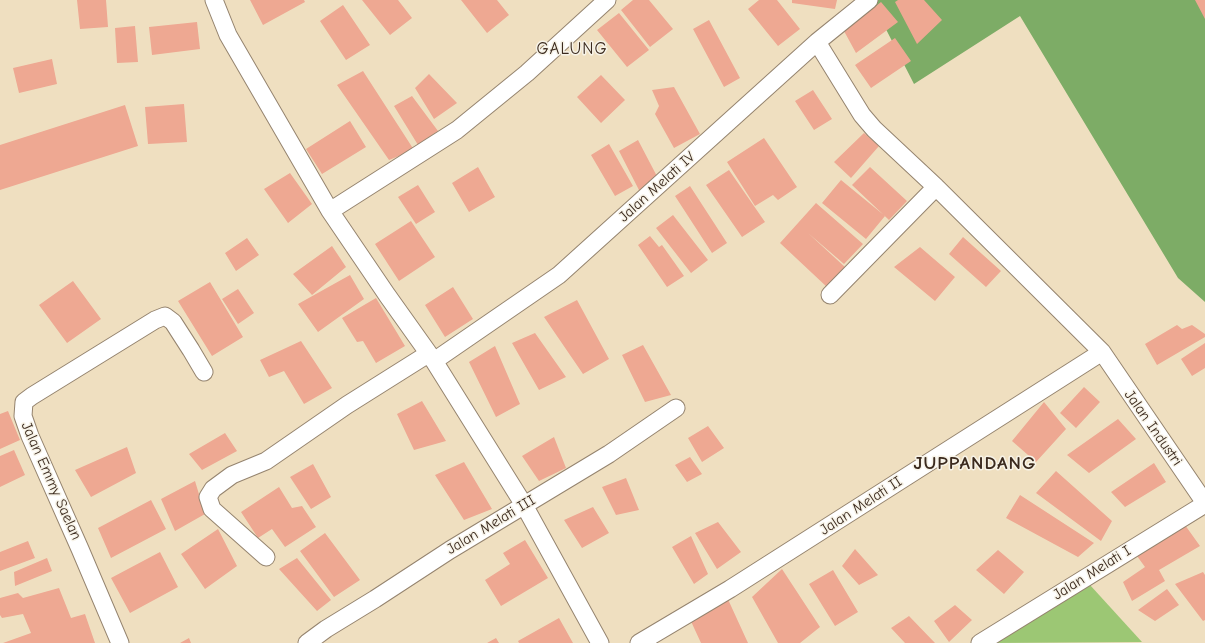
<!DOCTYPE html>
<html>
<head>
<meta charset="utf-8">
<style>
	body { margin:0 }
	canvas { display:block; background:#efdfc0 }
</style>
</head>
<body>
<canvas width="1205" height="643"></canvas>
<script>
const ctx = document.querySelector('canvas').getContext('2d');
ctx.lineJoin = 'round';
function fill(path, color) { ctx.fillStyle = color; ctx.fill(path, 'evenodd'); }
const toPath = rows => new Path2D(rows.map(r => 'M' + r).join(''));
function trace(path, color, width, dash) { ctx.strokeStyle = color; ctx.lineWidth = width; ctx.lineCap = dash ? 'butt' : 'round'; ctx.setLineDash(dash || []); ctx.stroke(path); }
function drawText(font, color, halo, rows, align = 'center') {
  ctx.font = font + ' "Comic Neue",sans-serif'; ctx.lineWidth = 3; ctx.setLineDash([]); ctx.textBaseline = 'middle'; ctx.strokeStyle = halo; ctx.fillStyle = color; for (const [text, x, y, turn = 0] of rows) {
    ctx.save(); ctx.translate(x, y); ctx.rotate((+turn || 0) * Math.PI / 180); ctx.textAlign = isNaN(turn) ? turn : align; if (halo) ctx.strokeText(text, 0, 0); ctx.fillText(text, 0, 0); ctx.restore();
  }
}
const green = toPath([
	[1090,585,1142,642,992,643]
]);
const forest = toPath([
	[871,0,1205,0,1205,302,1178,278,1020,16,914,84]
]);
const building = toPath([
	[77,0,106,0,108,27,80,29],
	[250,0,304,0,305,2,263,25],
	[362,0,398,0,412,18,390,35],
	[461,0,497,0,509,15,487,33],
	[633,0,649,0,673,29,650,47,621,10],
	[759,0,777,0,800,29,778,46,748,9],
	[792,0,837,0,835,9,792,3],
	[898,0,924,0,942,20,917,44,895,2],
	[1195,0,1205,0,1205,19],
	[881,2,898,22,856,53,844,31],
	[343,5,370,45,346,60,320,21],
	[619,13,649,50,627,67,597,30],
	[709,20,740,78,724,87,693,29],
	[197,22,200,49,152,55,149,27],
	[135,26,138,62,117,63,115,28],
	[895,38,911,61,871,88,855,65],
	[52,59,57,84,19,93,13,68],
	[363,71,414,150,389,160,337,85],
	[429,74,457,103,434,119,415,88],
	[601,75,625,100,601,123,577,97],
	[674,87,700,134,674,148,655,114,659,106,652,90],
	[813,90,832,119,814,130,795,101],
	[412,96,438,131,418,145,394,106],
	[184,104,187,142,148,144,145,107],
	[125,105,138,146,0,190,0,145],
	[350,121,366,147,322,174,306,149],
	[864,133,879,146,851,178,834,162],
	[764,138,797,187,778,200,773,195,755,206,727,162],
	[638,140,660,182,640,192,619,151],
	[609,144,633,186,615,196,591,155],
	[478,167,495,197,469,212,452,183],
	[870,167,907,201,889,220,852,185],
	[729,170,765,222,742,237,706,185],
	[290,173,312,204,288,223,264,189],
	[841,180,885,216,866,239,822,203],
	[418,185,435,212,416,224,398,197],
	[690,186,727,243,712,253,675,196],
	[816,203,863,244,844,264,808,233,846,268,828,288,780,243],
	[673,215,708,260,691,273,656,228],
	[411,221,435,257,399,281,375,244],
	[650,236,659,247,662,245,684,276,667,287,638,245],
	[963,237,1001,271,986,287,949,254],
	[247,238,259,255,236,271,225,253],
	[332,246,346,267,312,295,293,274],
	[920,247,955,277,935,301,894,267],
	[350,275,364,299,318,332,298,304],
	[73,281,101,319,67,343,39,305],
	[210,282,243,337,212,356,178,301],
	[453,287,473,319,445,337,425,305],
	[238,289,254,313,238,324,222,299],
	[376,298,405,346,376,363,363,341,357,342,342,318],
	[577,300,609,359,583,374,544,317],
	[1177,325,1182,329,1192,325,1205,334,1205,337,1157,365,1145,344],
	[535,333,566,377,539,390,512,343],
	[301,341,332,388,304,404,284,371,269,377,260,360],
	[1205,343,1205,368,1192,376,1181,359],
	[643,345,671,395,645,402,622,355],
	[495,346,520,404,496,417,469,362],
	[1084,387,1100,402,1076,428,1060,413],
	[422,401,446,441,414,450,397,414],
	[1044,402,1066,429,1036,462,1012,441],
	[8,411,20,440,0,449,0,414],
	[1118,419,1136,439,1089,473,1067,455],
	[708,426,724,448,702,462,688,438],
	[225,433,237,451,202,470,189,454],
	[554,437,566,468,539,481,522,456],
	[127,447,136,473,91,497,75,470],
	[14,450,25,475,0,487,0,456],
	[690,457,702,474,687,482,675,465],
	[464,462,492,509,464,520,435,475],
	[1154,463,1166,482,1125,507,1111,492],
	[313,464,331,497,311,509,290,477],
	[1056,471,1112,521,1101,541,1036,493],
	[626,478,639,510,616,515,602,487],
	[195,481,205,514,175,531,161,499],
	[279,487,292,508,302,506,316,527,285,547,272,529,258,538,241,512],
	[1020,495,1094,543,1078,557,1006,518],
	[151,500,166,529,111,558,98,528],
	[593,507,609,533,582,548,564,520],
	[718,522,741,552,717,569,695,533],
	[1185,525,1200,546,1159,570,1165,581,1132,601,1123,582,1145,567,1137,556],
	[218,529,237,566,205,589,181,554],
	[325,533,360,580,334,597,300,551],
	[691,536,708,574,694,584,672,547],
	[525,540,548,578,501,606,485,580,510,564,503,553],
	[28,541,35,558,0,571,0,552],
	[855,549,878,575,859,585,842,566],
	[998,550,1024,572,1004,594,976,570],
	[160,552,178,587,130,613,111,578],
	[47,558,52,571,15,586,14,572],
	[297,558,331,600,317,611,279,569],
	[782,569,820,627,800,643,778,643,752,597],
	[833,570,858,612,835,626,809,584],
	[1203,572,1205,575,1205,620,1203,621,1175,584],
	[59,588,71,618,85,614,95,643,3,643,31,633,23,614,2,618,0,615,0,598,18,593,23,598],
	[1167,589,1179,605,1155,621,1138,610],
	[726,595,748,643,701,643,689,617],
	[955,605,972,620,949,642,934,621],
	[909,616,935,643,905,643,891,628],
	[559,618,573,643,519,643,518,641],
	[189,638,191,643,180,643],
	[496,638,499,643,487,643]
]);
const minor = toPath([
	[214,0,228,35,330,211],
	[817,42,862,115,874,129,936,187,1102,352,1205,503],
	[830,295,936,187],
	[434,361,559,275,817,42,869,0],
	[266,557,212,509,208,497,213,489,232,475,266,461,347,405,428,354],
	[120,643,80,549,30,436,23,416,24,402,32,396,155,320,165,316,173,322,191,350,204,372],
	[307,643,326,629,375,599,450,550,609,454,676,408],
	[600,643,524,505,434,361,387,295,330,211,457,130,527,73,607,0],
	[639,643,730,589,1102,352],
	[980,643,1205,504]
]);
const streetNames = [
	["Jalan Melati IV",657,187,-42],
	["Jalan Industri",1153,428,55],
	["Jalan Emmy Saelan",51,481,66],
	["Jalan Melati II",861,506,-33],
	["Jalan Melati III",491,525,-31],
	["Jalan Melati I",1092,573,-32]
];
const quarterNames = [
	["GALUNG",572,49]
];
const districtNames = [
	["JUPPANDANG",975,464]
];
fill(green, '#9cc774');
fill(forest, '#7dac66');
fill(building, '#eea892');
trace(minor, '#95846f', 19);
trace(minor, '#fff', 17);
drawText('15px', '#3b2a1e', '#f7f3e8', streetNames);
ctx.letterSpacing = '1px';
drawText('17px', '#3b2a1e', '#f7f3e8', quarterNames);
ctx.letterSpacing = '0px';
ctx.letterSpacing = '1px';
drawText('bold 19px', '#3b2a1e', '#f7f3e8', districtNames);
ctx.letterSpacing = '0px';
</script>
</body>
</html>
